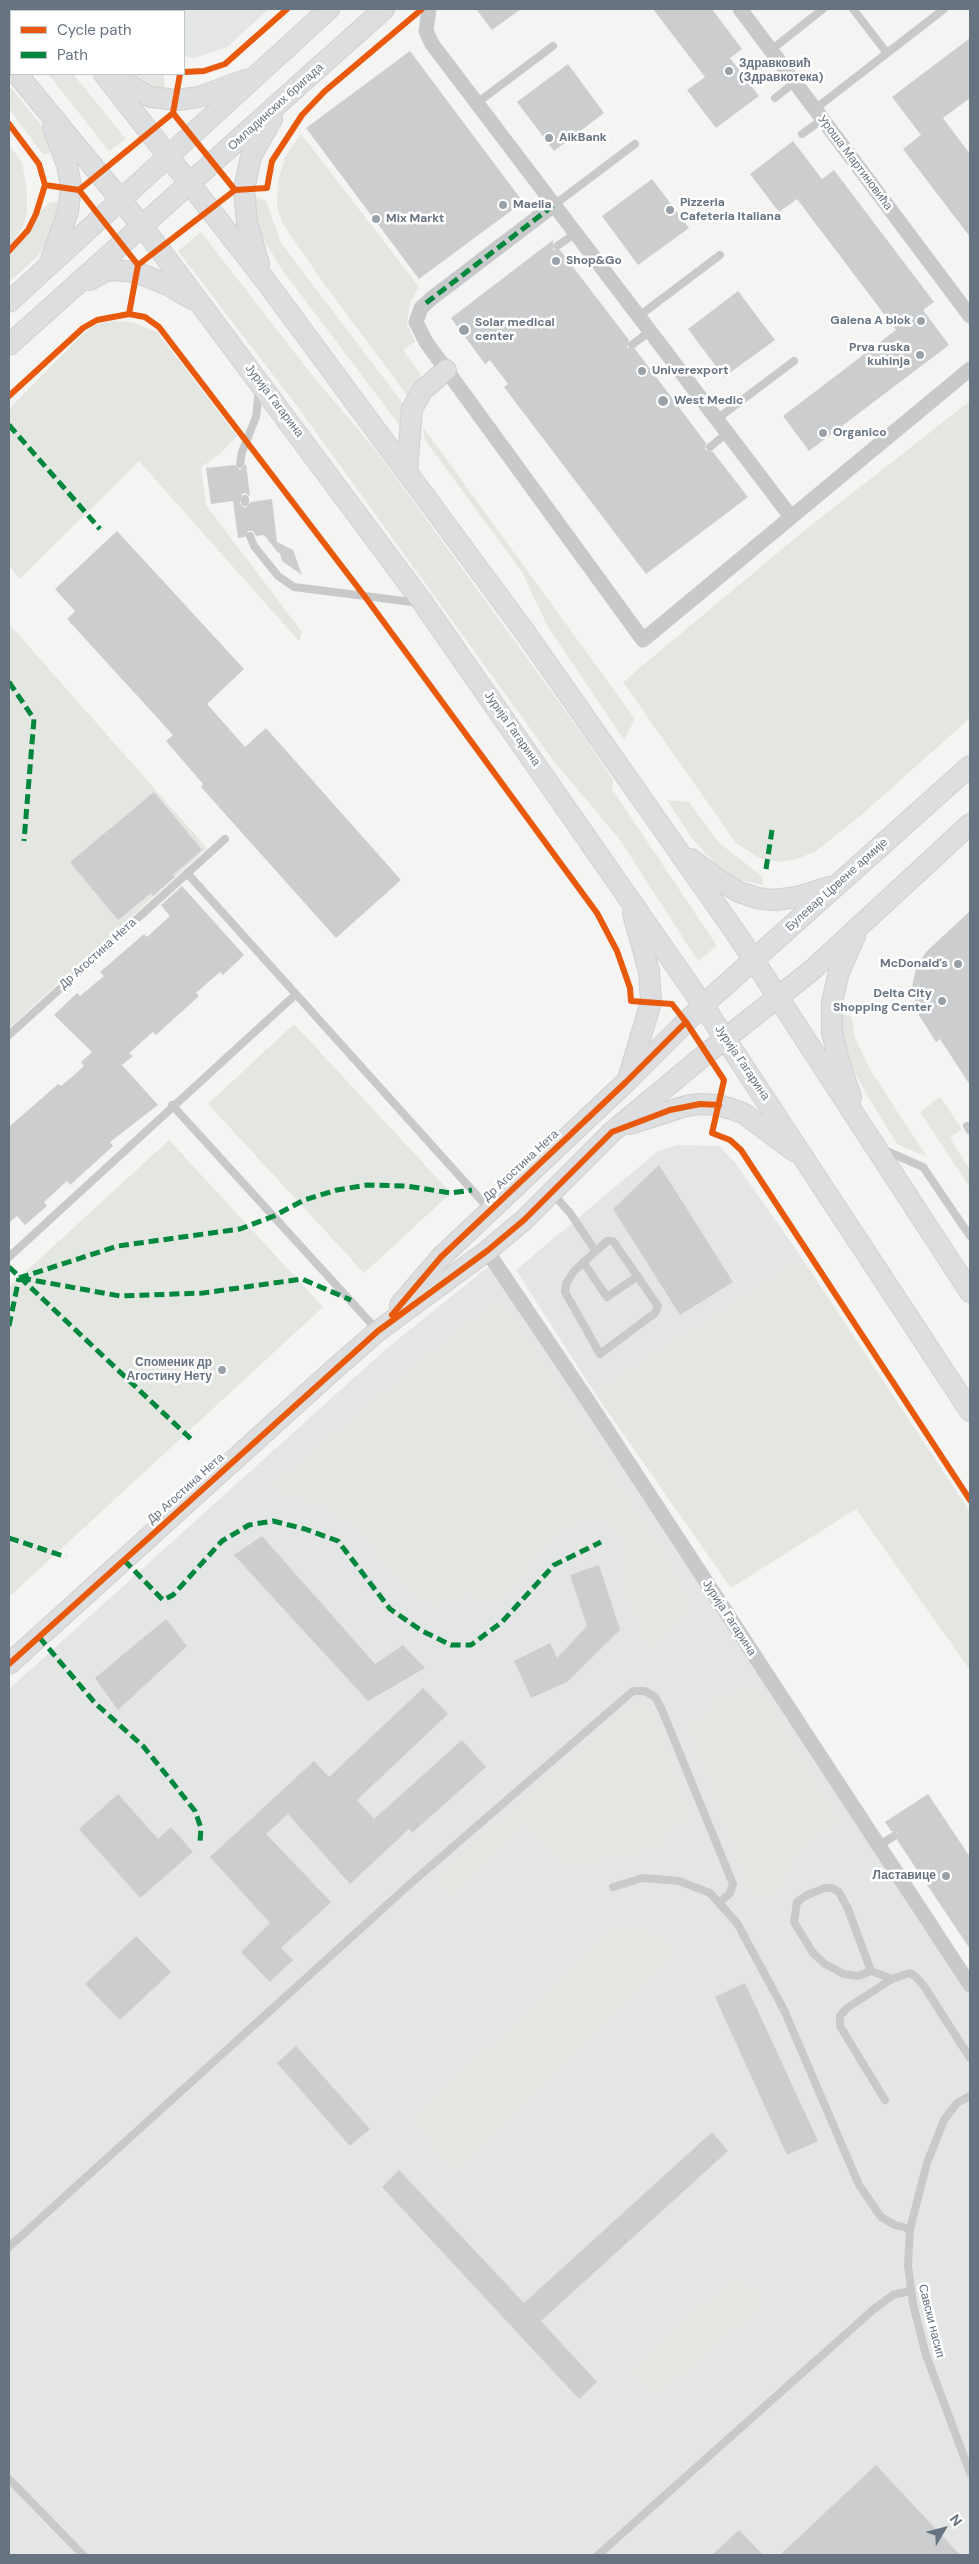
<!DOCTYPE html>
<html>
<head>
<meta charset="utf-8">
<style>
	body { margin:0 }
	#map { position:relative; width:979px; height:2564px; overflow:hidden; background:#f4f4f3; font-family:"DM Sans",sans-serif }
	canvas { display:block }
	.frame { position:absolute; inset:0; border:10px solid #677380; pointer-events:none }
	.legend { position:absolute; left:10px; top:10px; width:175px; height:65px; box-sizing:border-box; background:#fff; border:1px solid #c2c7cc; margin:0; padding:6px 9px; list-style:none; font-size:15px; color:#677380 }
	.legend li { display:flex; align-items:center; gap:10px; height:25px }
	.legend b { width:25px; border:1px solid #c2c7cc }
	.north { position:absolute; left:919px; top:2504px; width:50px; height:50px; -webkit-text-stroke:4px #fff; paint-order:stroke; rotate:53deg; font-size:14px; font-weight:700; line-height:20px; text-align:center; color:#677380 }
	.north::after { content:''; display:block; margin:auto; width:18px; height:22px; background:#677380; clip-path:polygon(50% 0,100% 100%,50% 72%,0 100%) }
</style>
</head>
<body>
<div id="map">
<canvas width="979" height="2564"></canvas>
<div class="frame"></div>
<ul class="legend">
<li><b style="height:6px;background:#e8590c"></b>Cycle path</li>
<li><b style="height:6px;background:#00873e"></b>Path</li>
</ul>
<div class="north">N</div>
</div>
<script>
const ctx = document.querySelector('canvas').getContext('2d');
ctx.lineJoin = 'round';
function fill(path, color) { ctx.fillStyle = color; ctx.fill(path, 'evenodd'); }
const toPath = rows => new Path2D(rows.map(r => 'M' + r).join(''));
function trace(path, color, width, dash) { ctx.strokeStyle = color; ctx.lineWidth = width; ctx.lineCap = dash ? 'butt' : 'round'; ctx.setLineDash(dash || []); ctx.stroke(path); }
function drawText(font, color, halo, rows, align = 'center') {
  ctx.font = font + ' "DM Sans",sans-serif'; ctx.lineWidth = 5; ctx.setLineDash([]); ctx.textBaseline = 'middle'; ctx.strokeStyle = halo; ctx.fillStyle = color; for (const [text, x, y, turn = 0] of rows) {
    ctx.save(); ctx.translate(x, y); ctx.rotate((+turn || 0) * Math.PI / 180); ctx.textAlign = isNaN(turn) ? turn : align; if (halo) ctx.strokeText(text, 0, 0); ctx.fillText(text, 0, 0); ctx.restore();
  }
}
const built = toPath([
	[111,9,269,9,227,47,195,58,184,56,184,11,113,11],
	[678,1145,719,1146,736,1164,802,1258,594,1392,516,1270,658,1151],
	[493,1263,970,1984,970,2555,9,2555,9,1689,386,1349]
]);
const green = toPath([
	[48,74,73,74,126,139,109,151],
	[132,74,163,74,165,87,160,88],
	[9,85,51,138,55,147,48,154,43,154,9,109],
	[301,134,419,287,410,302,407,324,415,341,403,350,422,377,410,399,322,281,283,224,277,208,278,182,285,157],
	[9,144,22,163,27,192,27,211,23,227,9,247],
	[253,195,266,201,281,243,405,406,403,430,283,271,261,235],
	[62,201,55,228,38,256,9,282,9,256,27,236,40,212,49,203],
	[201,232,312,375,378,453,585,738,613,780,612,789,717,946,698,961,620,840,553,760,297,406,178,251],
	[111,321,132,322,157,332,237,436,220,454,201,467,206,505,302,632,299,641,139,461,20,579,9,566,9,409,83,334,95,325],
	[970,401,970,718,859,817,816,851,797,859,779,862,759,858,736,843,623,682,805,530],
	[423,427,635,719,624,740,548,627,522,572,425,440],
	[9,624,207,848,9,1028],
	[667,800,689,802,719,843,762,876,763,885,736,879,717,865,693,840],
	[840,1014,849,1015,852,1018,855,1038,871,1071,927,1157,897,1144,867,1095,850,1063,843,1042],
	[294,1024,451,1193,364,1273,208,1104],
	[940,1097,962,1129,950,1138,970,1170,970,1188,920,1112],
	[169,1140,323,1307,9,1597,9,1287],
	[802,1258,970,1512,970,1670,856,1509,731,1588,594,1392],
	[492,1303,506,1305,675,1571,693,1608,650,1653,627,1598,624,1542,608,1519,578,1524,563,1530,499,1600,466,1595,435,1608,392,1576,363,1535,347,1520,316,1504,282,1494,270,1486],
	[760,1686,841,1825,814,1835,786,1872,781,1892,752,1898,686,1719,705,1717,714,1699],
	[645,1706,656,1716,692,1821,669,1829,660,1851,607,1855,580,1869,563,1862,527,1824,452,1896,440,1886,444,1870,629,1707],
	[640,1924,665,1941,676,1956,455,2173,413,2121,608,1931],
	[738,2277,762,2294,765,2304,656,2396,633,2370,700,2306]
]);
const building = toPath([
	[476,9,521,9,492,30],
	[653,9,712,9,742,49,730,58,759,96,716,128,687,90,705,77],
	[970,38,970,98,943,118,970,154,970,237,903,149,921,135,892,97],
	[410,51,523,202,419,279,306,128],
	[568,64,604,113,554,151,517,102],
	[793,141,822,179,834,170,934,302,923,310,949,345,809,451,783,416,896,330,797,199,779,212,750,174],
	[652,179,689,228,638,265,602,216],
	[553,240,553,250,560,250,629,340,627,348,635,349,706,443,705,450,713,452,748,497,646,574,504,387,508,384,490,360,485,364,451,318],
	[738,291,775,340,724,377,688,329],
	[246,464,250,496,245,493,242,494,240,504,245,508,251,502,272,499,277,542,293,550,302,575,282,561,279,551,279,554,264,535,256,536,253,531,248,531,245,537,238,538,233,501,211,504,206,468,235,465,240,470],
	[117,531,244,669,207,704,245,747,266,728,401,880,336,938,201,787,203,784,166,741,173,735,67,619,75,611,55,589],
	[154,792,202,850,173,875,175,877,153,896,151,893,118,920,70,862],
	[182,886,244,955,223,975,220,972,196,993,199,996,156,1035,153,1032,129,1053,133,1056,122,1065,158,1105,110,1142,113,1146,70,1185,67,1181,44,1202,47,1206,25,1225,17,1216,9,1223,9,1127,58,1084,61,1086,73,1076,84,1066,81,1062,92,1052,54,1015,77,993,80,996,104,976,100,972,144,934,147,937,170,916,161,905],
	[970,911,970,1085,940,1039,936,1042,919,1015,912,987,916,968,926,952],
	[659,1165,733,1282,680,1315,613,1209],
	[262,1536,375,1664,403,1645,425,1668,368,1701,234,1555],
	[599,1565,620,1630,567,1682,531,1698,514,1661,550,1643,557,1658,587,1626,570,1575],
	[166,1619,187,1646,118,1710,95,1678],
	[423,1688,448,1714,357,1800,374,1819,462,1740,486,1767,412,1833,409,1829,350,1884,288,1814,266,1834,331,1902,281,1948,293,1960,270,1982,241,1952,270,1923,210,1857,314,1761,329,1777],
	[118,1794,158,1839,171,1827,193,1852,140,1898,79,1829],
	[928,1794,970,1857,970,1949,897,1840,898,1833,891,1831,885,1822],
	[136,1936,171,1972,120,2020,85,1984],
	[745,1983,818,2141,787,2155,715,1997],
	[296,2046,370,2129,350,2146,277,2063],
	[712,2132,728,2151,541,2321,597,2382,579,2399,382,2187,399,2170,524,2303],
	[876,2465,960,2555,780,2555],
	[739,2530,763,2555,712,2555]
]);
const lane = toPath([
	[853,9,887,53],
	[771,50,823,9],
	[775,98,795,82],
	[477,103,553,46],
	[815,109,944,9],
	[802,134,823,119],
	[554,205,635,144],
	[557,246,576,233],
	[639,316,720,255],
	[632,345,650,331],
	[717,419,794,361],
	[710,447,727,433],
	[240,464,242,452,256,417,259,391],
	[245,499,245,502],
	[250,536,254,546,278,576,294,587,420,603],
	[187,873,490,1210],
	[9,1035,225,839],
	[172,1105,378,1331],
	[967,1126,970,1131],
	[882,1149,923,1167,970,1236],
	[553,1194,570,1213,595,1250],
	[607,1241,613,1241,658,1306,655,1313,600,1354,565,1292,566,1284,574,1271,607,1241],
	[9,1257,295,995],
	[583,1262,607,1297,638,1276],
	[878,1846,894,1836],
	[613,1887,643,1878,679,1881,710,1893,737,1923,784,2010,859,2185,881,2217,895,2225,910,2229],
	[871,1971,858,1976,844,1974,825,1964,813,1953,794,1922,797,1902,807,1895,825,1888,832,1888,839,1892,848,1909,871,1971,892,1979,910,1973,916,1977,924,1986,970,2058],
	[970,2096,957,2103,944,2120,927,2163,910,2229,908,2265,913,2304,926,2355,970,2473],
	[885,2100,840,2026,840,2016,847,2008,892,1979],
	[9,2247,410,1884,633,1691,645,1691,655,1697,662,1710,733,1884,730,1893,719,1903],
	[9,2479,83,2555],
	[598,2555,874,2309,893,2295,910,2291]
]);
const street = toPath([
	[429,9,426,31,432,44,791,517],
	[740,9,970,316],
	[554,205,432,298,421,308,416,322,426,342,643,640,970,369],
	[487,1251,588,1401,970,1985]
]);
const secondary = toPath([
	[50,9,52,11],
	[17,74,143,227,423,603,703,1005,970,1411],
	[104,74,265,280,525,632,740,939,970,1292],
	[110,75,151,97,177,100,199,97,245,80],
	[50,262,68,212,71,187,67,165,53,127],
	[259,264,247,222,244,190,251,156,272,119],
	[90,280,104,272,113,270,136,272,168,285,192,299],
	[9,302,329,9],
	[9,345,384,9],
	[407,471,412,409,422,391,446,370],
	[691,859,719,880,739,892,757,898,774,900,797,897,829,887],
	[629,1076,651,1002,649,971,633,914],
	[851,1097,838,1058,832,1032,832,1002,839,972,855,936],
	[630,1124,686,1106,700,1104,719,1105,743,1113,794,1151],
	[400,1305,441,1257,626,1082,703,1005,970,766],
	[9,1664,331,1372,378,1331,487,1251,524,1220,612,1132,707,1053,811,971,970,824]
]);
const quiet = toPath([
	[426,303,554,205],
	[9,425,100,529],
	[9,682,34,719,24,841],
	[766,869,772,830],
	[9,1267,194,1442],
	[19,1278,118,1246,240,1229,274,1216,304,1200,337,1190,367,1185,406,1186,451,1193,472,1190],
	[21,1278,120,1296,203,1293,302,1279,351,1300],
	[9,1326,19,1278],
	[9,1538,66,1557],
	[124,1560,163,1600,173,1595,222,1541,249,1525,273,1521,305,1529,338,1541,390,1609,422,1631,451,1645,471,1645,502,1622,554,1565,601,1542],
	[39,1637,95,1703,143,1746,173,1783,195,1811,201,1828,200,1842]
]);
const cycleway = toPath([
	[184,72,204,71,225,64,287,9],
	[173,113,235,190,267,188,272,161,302,115,325,91,422,9],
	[9,124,39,164,45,185,36,214,28,230,9,251],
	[45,185,79,190,173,113,180,74],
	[79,190,138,265,129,314],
	[138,265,235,190],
	[9,396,83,328,97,320,129,314,145,317,159,327,366,598,597,913,617,951,630,988,631,1001,672,1004,686,1022,724,1080,712,1133,730,1140,741,1150,970,1500],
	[392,1315,441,1257,626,1082,686,1022],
	[9,1664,378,1331,487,1251,524,1220,612,1132,670,1110,700,1104,719,1105]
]);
const markers = [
	[729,71,5,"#98a0a8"],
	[549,138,5,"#98a0a8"],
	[503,205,5,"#98a0a8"],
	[670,210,5,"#98a0a8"],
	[376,219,5,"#98a0a8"],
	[556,261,5,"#98a0a8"],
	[921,321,5,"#98a0a8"],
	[464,330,6,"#98a0a8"],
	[920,355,5,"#98a0a8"],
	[642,371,5,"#98a0a8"],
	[663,401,6,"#98a0a8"],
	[823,433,5,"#98a0a8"],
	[958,964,5,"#98a0a8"],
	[942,1001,5,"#98a0a8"],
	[222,1370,5,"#98a0a8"],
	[946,1876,5,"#98a0a8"]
];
const poiNames = [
	["Здравковић",739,64],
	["(Здравкотека)",739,78],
	["AikBank",559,138],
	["Pizzeria",680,203],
	["Cafeteria Italiana",680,217],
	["Maelia",513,205],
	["Mix Markt",386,219],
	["Shop&Go",566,261],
	["Galena A blok",911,321,"right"],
	["Solar medical",475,323],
	["center",475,337],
	["Prva ruska",910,348,"right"],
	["kuhinja",910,362,"right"],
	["Univerexport",652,371],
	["West Medic",674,401],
	["Organico",833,433],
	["McDonald's",948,964,"right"],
	["Delta City",932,994,"right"],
	["Shopping Center",932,1008,"right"],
	["Споменик др",212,1363,"right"],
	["Агостину Нету",212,1377,"right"],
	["Ластавице",936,1876,"right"]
];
const streetNames = [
	["Омладинских бригада",276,107,-42],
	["Уроша Мартиновића",855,163,53],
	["Јурија Гагарина",274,401,53],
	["Јурија Гагарина",512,729,55],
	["Булевар Црвене армије",837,885,-42],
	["Др Агостина Нета",98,954,-42],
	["Јурија Гагарина",742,1063,56],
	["Др Агостина Нета",521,1166,-43],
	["Др Агостина Нета",186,1489,-42],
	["Јурија Гагарина",729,1618,57],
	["Савски насип",931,2321,76]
];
fill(built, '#e4e6e5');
fill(green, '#e4e6e1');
fill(building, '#cccdce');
trace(secondary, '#d0d0d1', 22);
trace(lane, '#c8c9ca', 8);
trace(street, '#c8c9ca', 15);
trace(secondary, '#dddedf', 20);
trace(quiet, '#00873e', 5, [10, 5]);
trace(cycleway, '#e8590c', 6);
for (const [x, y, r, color] of markers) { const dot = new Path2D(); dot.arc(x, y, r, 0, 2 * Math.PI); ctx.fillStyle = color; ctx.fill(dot); trace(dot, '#fff', 2); }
drawText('bold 12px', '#677380', '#fff', poiNames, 'left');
drawText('12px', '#677380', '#fff', streetNames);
</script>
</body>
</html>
